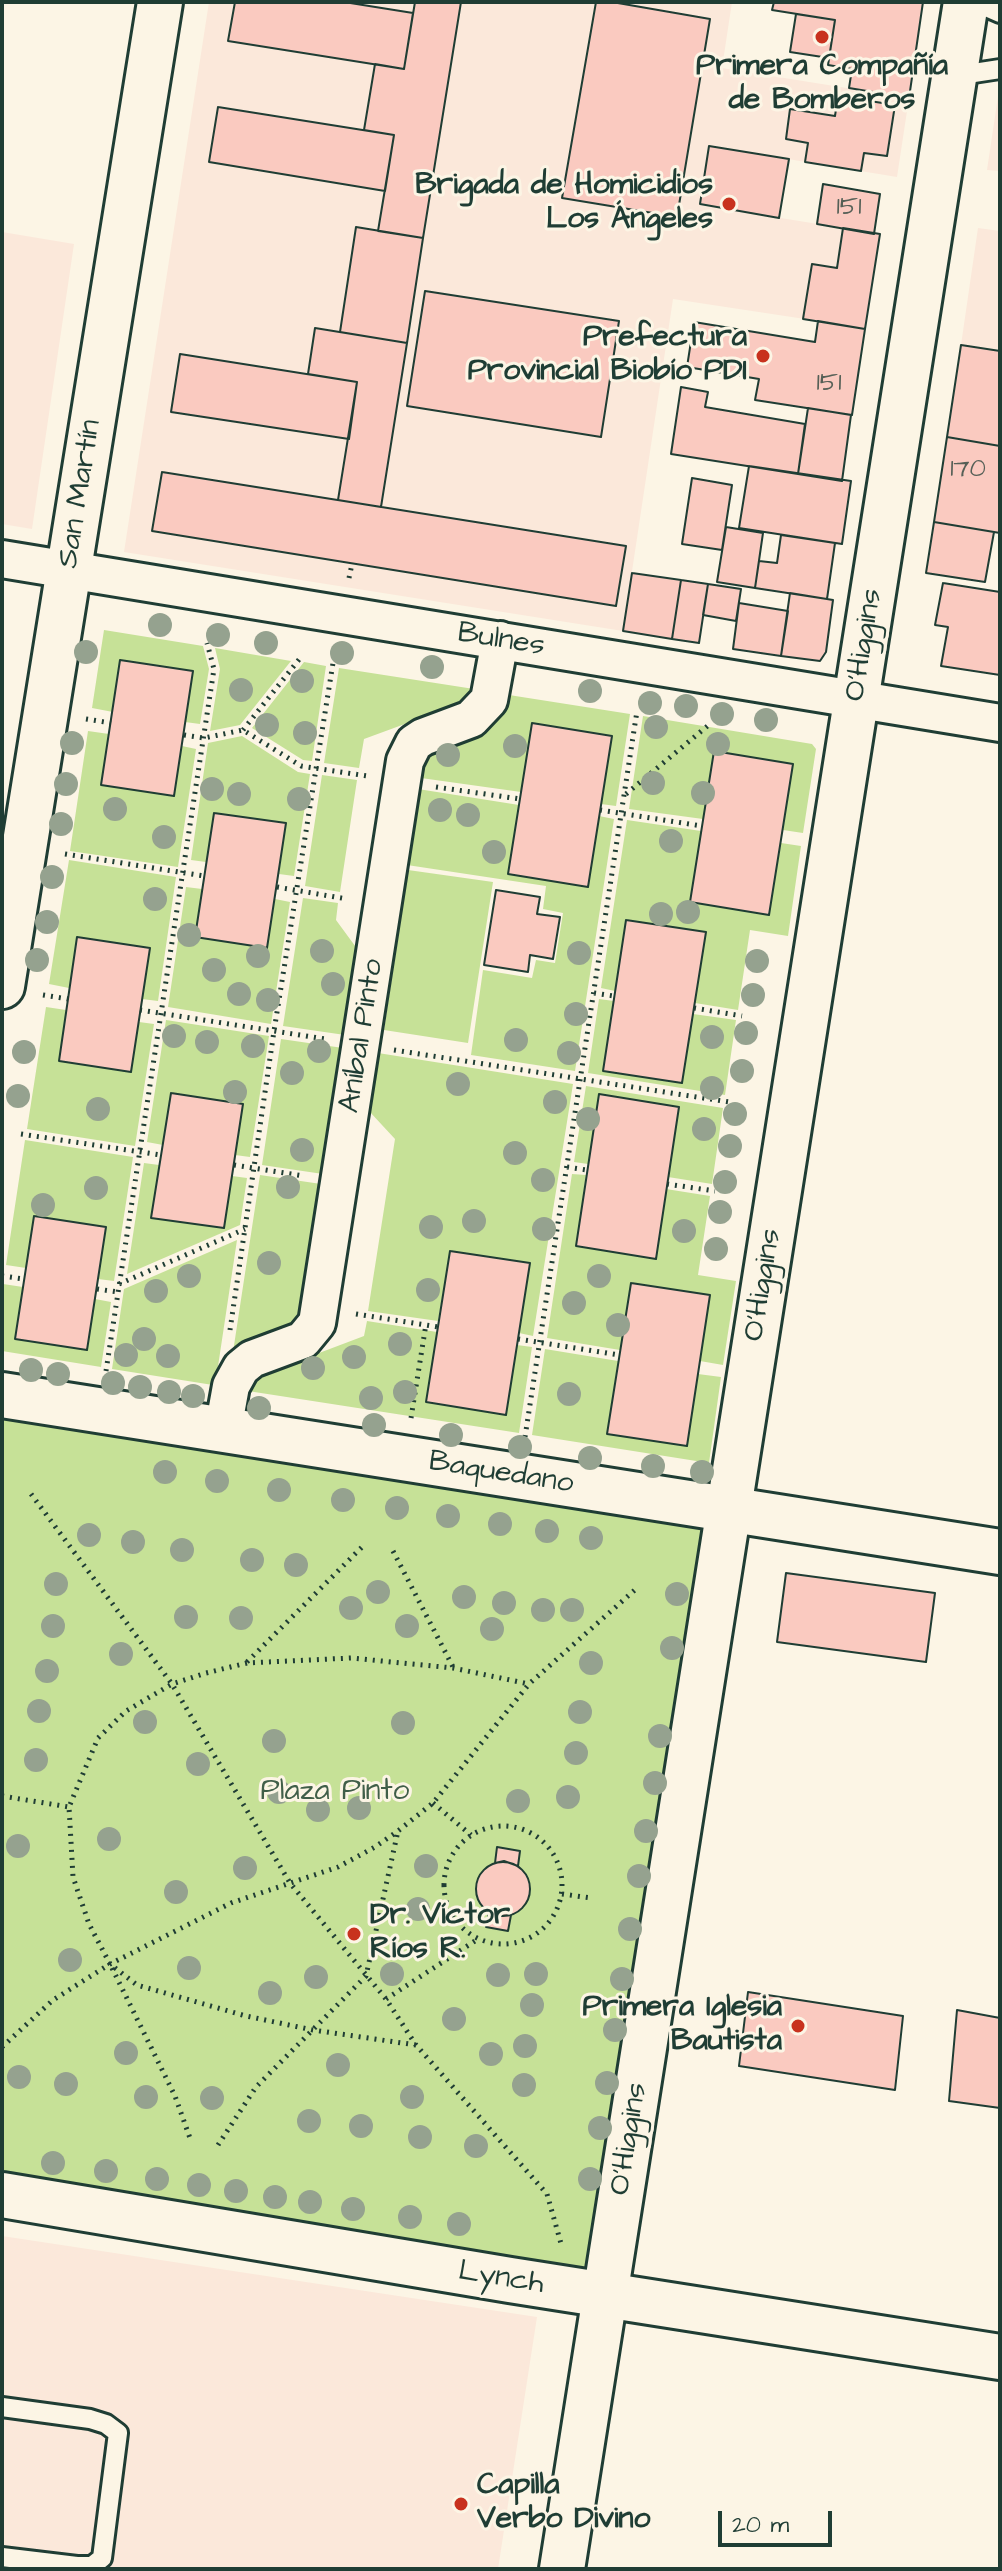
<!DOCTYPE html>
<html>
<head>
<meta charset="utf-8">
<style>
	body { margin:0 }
	#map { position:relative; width:1002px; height:2571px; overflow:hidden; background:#fcf5e5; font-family:"Architects Daughter",sans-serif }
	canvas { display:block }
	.frame { position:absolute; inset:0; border:4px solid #1f3d34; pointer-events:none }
	.scale { position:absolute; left:718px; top:2511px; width:114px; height:36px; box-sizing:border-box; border:4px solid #1f3d34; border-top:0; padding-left:10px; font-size:24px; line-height:28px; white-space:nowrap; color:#1f3d34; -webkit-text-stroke:6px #fcf5e5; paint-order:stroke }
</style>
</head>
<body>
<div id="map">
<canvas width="1002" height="2571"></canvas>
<div class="frame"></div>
<div class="scale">20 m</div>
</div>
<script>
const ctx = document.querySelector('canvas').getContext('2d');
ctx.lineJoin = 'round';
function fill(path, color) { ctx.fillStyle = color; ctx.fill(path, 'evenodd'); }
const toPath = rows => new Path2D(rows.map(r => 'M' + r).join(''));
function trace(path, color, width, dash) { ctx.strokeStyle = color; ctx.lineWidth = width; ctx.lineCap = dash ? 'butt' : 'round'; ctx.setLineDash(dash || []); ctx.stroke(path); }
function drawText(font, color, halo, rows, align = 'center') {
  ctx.font = font + ' "Architects Daughter",sans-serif'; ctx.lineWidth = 6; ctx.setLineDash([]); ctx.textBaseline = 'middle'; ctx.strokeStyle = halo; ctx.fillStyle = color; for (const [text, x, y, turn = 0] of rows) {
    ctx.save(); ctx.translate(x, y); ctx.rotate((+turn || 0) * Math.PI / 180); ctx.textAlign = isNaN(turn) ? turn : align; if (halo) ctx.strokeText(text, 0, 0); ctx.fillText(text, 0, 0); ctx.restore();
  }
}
const built = toPath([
	[209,2,732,2,722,68,909,98,897,177,709,146,700,205,880,234,818,321,673,299,623,631,124,552],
	[1000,83,1000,171,987,170],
	[978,228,1000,231,1000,351,961,345],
	[2,232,74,244,32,529,2,524],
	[2,2236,537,2317,498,2569,2,2569]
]);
const green = toPath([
	[104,630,203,646,209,669,200,724,185,722,193,671,121,660,113,712,92,708],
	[215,648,291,661,240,725,210,731,220,669],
	[304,662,326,666,312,761,303,760,252,728],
	[339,668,474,689,462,703,364,739,359,768,324,763],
	[509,695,630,714,616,806,601,804,611,736,532,723,521,792,421,778,428,754,479,734,493,724,505,709],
	[643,716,812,744,816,749,803,833,783,830,793,764,714,752,703,819,629,809],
	[88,731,109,734,101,785,174,796,182,746,196,749,178,867,70,851],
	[242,736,298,772,310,774,294,876,279,874,286,823,215,813,206,862,191,860,208,743],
	[322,775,357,780,340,892,305,886],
	[418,789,519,805,508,874,587,887,599,816,614,819,575,1071,471,1055,483,970,532,978,536,960,555,963,563,913,543,909,546,886,407,865],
	[627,820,701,831,690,902,769,915,781,843,801,846,788,936,750,930,738,1010,695,1003,706,932,627,920,615,991,601,988],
	[69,860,176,877,158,1001,142,999,150,948,78,937,69,988,49,984],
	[408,870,493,882,468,1043,384,1030],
	[186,887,202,889,195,937,267,948,275,899,290,902,271,1024,168,1007],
	[303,898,338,903,336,920,358,950,345,1035,283,1026],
	[599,999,614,1001,603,1070,681,1083,693,1014,736,1020,725,1095,588,1073],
	[46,1007,66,1010,59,1061,130,1072,139,1022,154,1024,135,1146,27,1129],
	[166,1020,269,1036,250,1157,235,1155,243,1104,171,1093,163,1145,147,1142],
	[281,1039,343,1048,323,1174,262,1165],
	[378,1053,573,1084,533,1336,519,1333,529,1263,450,1251,438,1321,368,1311,395,1139,369,1111],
	[586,1086,723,1108,712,1184,668,1177,679,1107,599,1094,588,1164,574,1162],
	[25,1140,133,1157,114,1281,98,1279,106,1227,35,1216,26,1268,6,1265],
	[144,1163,159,1165,152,1218,224,1228,232,1176,247,1178,240,1225,127,1274],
	[572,1174,586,1175,576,1246,666,1189,710,1196,698,1275,736,1281,723,1365,700,1361,710,1295,631,1283,620,1350,547,1338],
	[260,1175,321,1184,300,1315,288,1327,243,1344,233,1352],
	[237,1240,217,1373,213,1385,112,1369,124,1289],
	[3,1284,23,1287,16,1339,86,1350,95,1299,111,1302,101,1367,2,1351],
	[367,1321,437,1332,426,1402,505,1415,517,1345,532,1347,519,1433,248,1391,254,1380,261,1375,364,1336],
	[545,1349,618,1361,607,1433,698,1374,721,1377,709,1463,532,1435],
	[2,1404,715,1524,599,2276,2,2175]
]);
const building = toPath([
	[235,2,344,2,413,13,404,69,228,41,235,2],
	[415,2,461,2,423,238,378,231,394,135,364,130,375,64,404,69,415,2],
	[596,2,612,2,710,19,677,217,562,198,596,2],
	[774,2,923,2,909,98,849,88,852,69,828,65,835,20,772,10,774,2],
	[796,14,835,20,829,58,790,52,796,14],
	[838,96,895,105,887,156,864,153,861,171,805,162,808,143,786,139,790,109,835,116,838,96],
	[218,107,394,135,385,191,209,162,218,107],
	[709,146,789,159,779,218,700,204,709,146],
	[823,184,880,194,874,234,817,224,823,184],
	[356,227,423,238,407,343,340,332,356,227],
	[843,228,880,234,865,329,803,319,812,264,837,268,843,228],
	[425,291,619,321,601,437,407,406,425,291],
	[818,321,865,329,852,415,755,400,759,379,687,367,694,322,815,342,818,321],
	[315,328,407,343,381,507,338,500,357,382,308,374,315,328],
	[961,345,1000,351,1000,446,947,437,961,345],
	[180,354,357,382,349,439,171,412,180,354],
	[681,387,708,392,705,407,805,424,798,474,671,454,681,387],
	[808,408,851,415,842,481,798,474,808,408],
	[947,437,1000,446,1000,533,934,522,947,437],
	[749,466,851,481,842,544,739,528,749,466],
	[162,472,626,546,616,606,152,531,162,472],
	[692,478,732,485,722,550,682,544,692,478],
	[934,522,994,532,985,582,926,573,934,522],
	[726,527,763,533,755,588,717,582,726,527],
	[781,535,835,543,827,599,755,588,759,561,777,563,781,535],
	[632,573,681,580,672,639,623,631,632,573],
	[681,580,708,584,699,643,672,639,681,580],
	[943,583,1000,592,1000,675,941,666,948,627,935,625,943,583],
	[708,584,741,589,736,621,703,615,708,584],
	[790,593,833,600,826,652,820,661,781,656,790,593],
	[739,603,788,611,781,656,733,649,739,603],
	[120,660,193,671,174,796,101,785,120,660],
	[532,723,612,736,588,887,508,874,532,723],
	[714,751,793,764,769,915,690,902,714,751],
	[214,813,286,823,267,948,195,937,214,813],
	[496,890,540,897,537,914,560,917,553,959,530,955,528,972,484,965,496,890],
	[626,920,706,932,682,1083,603,1071,626,920],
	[77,937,150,948,131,1072,59,1061,77,937],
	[171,1093,243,1104,224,1228,151,1218,171,1093],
	[599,1094,679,1107,656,1259,576,1246,599,1094],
	[34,1216,106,1227,87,1350,15,1339,34,1216],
	[450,1251,530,1263,506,1415,426,1402,450,1251],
	[631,1283,710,1295,687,1446,607,1434,631,1283],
	[786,1573,935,1593,926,1662,777,1642,786,1573],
	[497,1847,520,1851,518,1866,504,1861,495,1863,497,1847],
	'476 1889a27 27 0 1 1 54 0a27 27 0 1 1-54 0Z',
	[489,1912,499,1916,511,1915,508,1931,486,1927,489,1912],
	[748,1992,903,2016,895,2090,739,2066,748,1992],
	[957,2010,1000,2018,1000,2108,949,2101,957,2010]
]);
const path = toPath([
	[349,578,352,564],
	[86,719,111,723],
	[243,730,301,657],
	[184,735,204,738,243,730,301,766,367,776],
	[436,787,520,799],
	[626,794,711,723],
	[600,810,702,826],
	[65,854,204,876],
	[277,887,347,899],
	[594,993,614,996],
	[43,995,68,999],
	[694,1008,742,1016],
	[140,1010,325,1039],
	[394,1050,729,1102],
	[21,1134,161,1155],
	[234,1165,304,1176],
	[567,1167,587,1170],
	[667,1184,715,1191],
	[2,1276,24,1279],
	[119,1284,245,1229],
	[97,1289,118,1292],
	[356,1314,438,1327],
	[230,1330,274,1031,333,663],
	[518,1339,619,1355],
	[106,1371,214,669,207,643],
	[411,1418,426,1324],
	[525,1437,637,711],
	[31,1494,172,1684,290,1883,386,1999,416,2045,547,2194,562,2247],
	[393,1551,453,1667],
	[247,1662,363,1546],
	[2,1796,69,1807],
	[433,1803,471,1835],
	'444 1885a59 59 0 1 1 118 0a59 59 0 1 1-118 0Z',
	[562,1894,591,1898],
	[112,1968,175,2096,191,2141],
	[386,1999,478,1939],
	[416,2045,313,2030,246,2016,137,1985,110,1964,89,1924,73,1877,69,1807,98,1738,126,1711,172,1684,206,1673,247,1663,351,1658,453,1668,529,1684],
	[2,2047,53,2000,110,1964,231,1903,338,1867,375,1847,398,1831,433,1803,529,1684,637,1588],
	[218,2145,256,2087,366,1976,398,1831]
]);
const service = toPath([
	[975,2,1000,13],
	[954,76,1000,69],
	[2,2407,90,2419,106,2424,118,2433,102,2558,92,2566,77,2566,2,2557]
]);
const minor = toPath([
	[2,559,1000,723],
	[223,1430,231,1386,241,1368,252,1359,303,1340,317,1323,405,761,414,743,423,737,471,719,489,700,500,640]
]);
const tertiary = toPath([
	[562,2569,966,2]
]);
const secondary = toPath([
	[2,986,160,2],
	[2,1395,1000,1552],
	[2,2195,510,2280,1000,2357]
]);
const trees = [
	[160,625],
	[218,635],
	[266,643],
	[86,652],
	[342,653],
	[432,667],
	[302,681],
	[241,690],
	[590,691],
	[650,703],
	[686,706],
	[722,714],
	[766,720],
	[267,725],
	[656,727],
	[305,733],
	[72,743],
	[718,744],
	[515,746],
	[448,755],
	[653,783],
	[66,784],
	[212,789],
	[703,793],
	[239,794],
	[299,799],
	[115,809],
	[440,810],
	[468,815],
	[61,824],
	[164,837],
	[671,841],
	[494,852],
	[52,877],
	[155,899],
	[688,912],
	[661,914],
	[47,922],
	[189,935],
	[322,951],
	[579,953],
	[258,956],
	[37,960],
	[757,961],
	[214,970],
	[333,984],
	[239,994],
	[753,995],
	[268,1000],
	[576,1014],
	[746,1033],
	[174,1036],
	[712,1037],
	[516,1040],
	[207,1042],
	[253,1046],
	[319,1051],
	[24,1052],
	[569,1053],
	[742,1071],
	[292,1073],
	[458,1084],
	[712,1088],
	[235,1092],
	[18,1096],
	[555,1102],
	[98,1109],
	[735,1114],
	[588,1119],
	[704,1129],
	[730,1146],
	[302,1150],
	[515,1153],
	[543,1180],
	[725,1182],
	[288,1187],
	[96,1188],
	[43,1205],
	[720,1212],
	[474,1221],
	[431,1227],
	[544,1229],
	[684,1231],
	[716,1249],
	[269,1263],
	[189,1276],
	[599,1276],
	[428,1290],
	[156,1291],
	[574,1303],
	[618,1325],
	[144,1339],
	[400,1344],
	[126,1355],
	[168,1356],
	[354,1357],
	[313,1368],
	[31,1370],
	[58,1374],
	[113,1383],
	[140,1387],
	[169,1392],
	[405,1392],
	[569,1394],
	[193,1396],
	[371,1398],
	[259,1408],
	[374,1425],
	[451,1435],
	[520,1447],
	[590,1458],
	[653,1466],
	[165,1472],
	[702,1472],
	[217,1481],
	[279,1490],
	[343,1500],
	[397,1508],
	[448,1516],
	[500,1524],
	[547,1531],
	[89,1535],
	[591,1538],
	[133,1542],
	[182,1550],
	[252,1560],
	[296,1565],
	[56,1584],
	[378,1592],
	[677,1594],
	[464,1597],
	[504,1603],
	[351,1608],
	[543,1610],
	[572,1610],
	[186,1617],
	[241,1618],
	[53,1626],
	[407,1626],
	[492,1629],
	[672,1648],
	[121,1654],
	[591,1663],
	[47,1671],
	[39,1711],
	[580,1712],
	[145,1722],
	[403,1723],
	[660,1736],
	[274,1741],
	[576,1753],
	[36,1760],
	[198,1764],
	[655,1783],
	[279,1792],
	[568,1797],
	[518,1801],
	[359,1808],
	[318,1810],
	[646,1831],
	[109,1839],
	[18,1846],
	[426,1866],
	[245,1868],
	[639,1876],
	[176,1892],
	[418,1909],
	[630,1929],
	[70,1960],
	[189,1968],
	[392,1974],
	[536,1974],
	[498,1975],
	[316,1977],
	[622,1979],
	[270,1993],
	[532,2005],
	[454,2019],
	[615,2030],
	[525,2046],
	[126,2053],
	[491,2054],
	[338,2065],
	[19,2077],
	[607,2083],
	[66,2084],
	[524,2085],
	[146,2097],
	[412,2097],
	[212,2098],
	[309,2121],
	[361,2126],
	[600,2128],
	[420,2137],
	[476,2146],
	[53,2163],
	[106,2171],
	[157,2179],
	[590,2179],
	[199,2185],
	[236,2191],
	[275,2197],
	[310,2202],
	[353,2209],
	[410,2217],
	[459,2224]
];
const markers = [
	[822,37,8,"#c8321e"],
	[729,204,8,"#c8321e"],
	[763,356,8,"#c8321e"],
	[354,1934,8,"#c8321e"],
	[798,2026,8,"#c8321e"],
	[461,2504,8,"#c8321e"]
];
const numberNames = [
	["151",849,209],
	["151",829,385],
	["170",968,471]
];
const poiNames = [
	["Primera Compañía",822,68,"center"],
	["de Bomberos",822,102,"center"],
	["Brigada de Homicidios",713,187],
	["Los Ángeles",713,221],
	["Prefectura",747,339],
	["Provincial Biobío PDI",747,373],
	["Dr. Víctor",370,1917,"left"],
	["Ríos R.",370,1951,"left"],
	["Primera Iglesia",782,2009],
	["Bautista",782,2043],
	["Capilla",477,2487,"left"],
	["Verbo Divino",477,2521,"left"]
];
const streetNames = [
	["San Martín",81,494,-81],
	["Bulnes",501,641,9],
	["O'Higgins",865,645,-81],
	["Aníbal Pinto",363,1036,-81],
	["O'Higgins",764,1285,-81],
	["Baquedano",501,1474,9],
	["O'Higgins",630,2139,-81],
	["Lynch",501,2279,9]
];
const parkNames = [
	["Plaza Pinto",335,1793]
];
fill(built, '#fbe8da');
fill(green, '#c6e197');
fill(building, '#facac0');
trace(building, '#1f3d34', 2);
trace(service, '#1f3d34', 24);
trace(minor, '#1f3d34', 42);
trace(tertiary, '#1f3d34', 50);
trace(secondary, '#1f3d34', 50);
trace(path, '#1f3d34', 5, [2, 6]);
trace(service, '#fcf5e5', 18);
trace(minor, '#fcf5e5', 36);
trace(tertiary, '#fcf5e5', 44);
trace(secondary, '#fcf5e5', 44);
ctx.fillStyle = '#95a28f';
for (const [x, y] of trees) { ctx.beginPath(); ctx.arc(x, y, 12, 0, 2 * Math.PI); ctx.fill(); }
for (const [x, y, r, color] of markers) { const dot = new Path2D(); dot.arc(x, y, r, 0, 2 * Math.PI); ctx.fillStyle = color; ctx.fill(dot); trace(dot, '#fcf5e5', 3); }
drawText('26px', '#566057', null, numberNames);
drawText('bold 30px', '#1f3d34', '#fcf5e5', poiNames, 'right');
drawText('30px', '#1f3d34', '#fcf5e5', streetNames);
drawText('30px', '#405e48', '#fcf5e5', parkNames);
</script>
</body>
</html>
